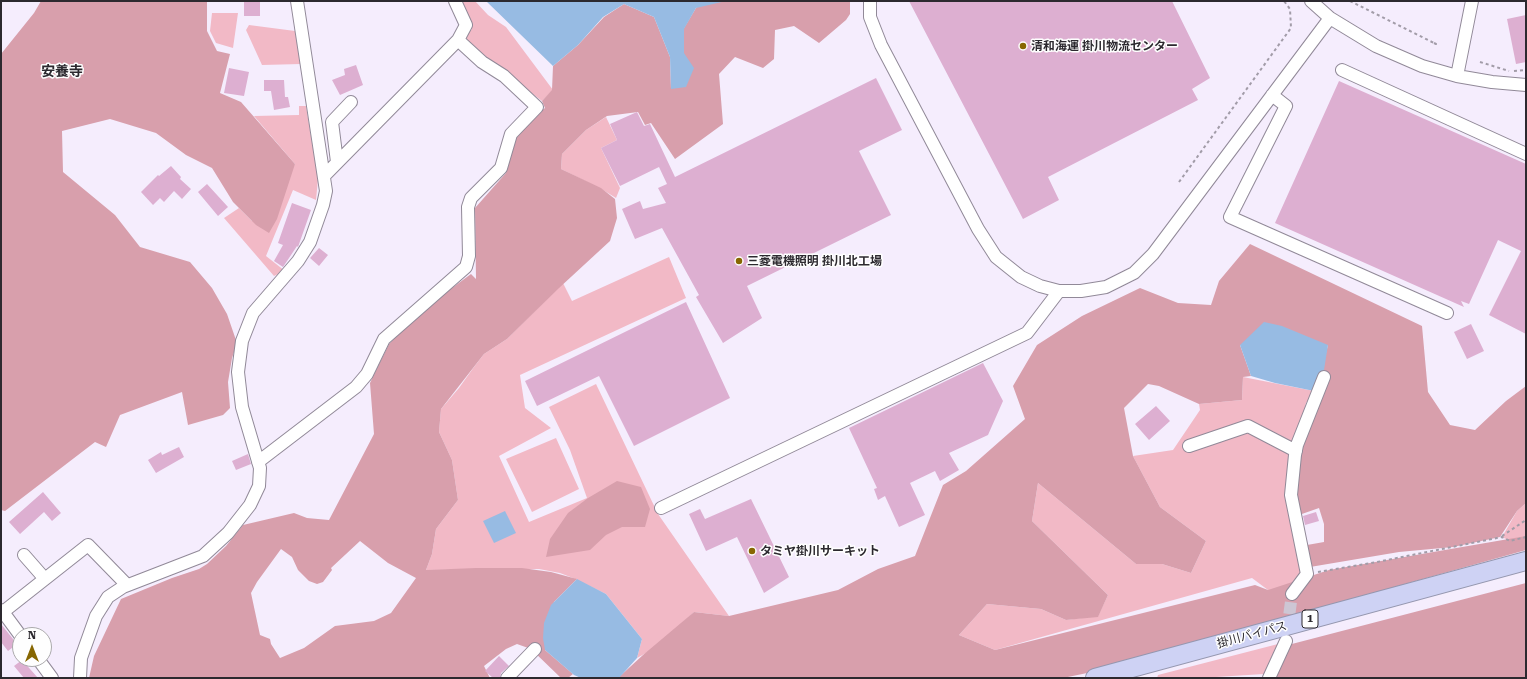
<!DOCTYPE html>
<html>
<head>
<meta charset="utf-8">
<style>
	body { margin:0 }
	#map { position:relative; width:1527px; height:679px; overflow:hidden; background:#f5edfd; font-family:"Roboto Serif",serif }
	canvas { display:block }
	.frame { position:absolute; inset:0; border:2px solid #2c292f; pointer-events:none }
	.north { position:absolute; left:12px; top:627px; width:40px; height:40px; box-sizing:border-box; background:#fefefe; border:1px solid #aaa9ab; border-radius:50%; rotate:0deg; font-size:11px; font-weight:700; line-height:16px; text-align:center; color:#2c292f }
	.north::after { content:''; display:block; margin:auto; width:14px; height:18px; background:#876702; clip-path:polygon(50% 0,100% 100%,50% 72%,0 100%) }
</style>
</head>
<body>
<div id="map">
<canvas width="1527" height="679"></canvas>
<div class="frame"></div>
<div class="north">N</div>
</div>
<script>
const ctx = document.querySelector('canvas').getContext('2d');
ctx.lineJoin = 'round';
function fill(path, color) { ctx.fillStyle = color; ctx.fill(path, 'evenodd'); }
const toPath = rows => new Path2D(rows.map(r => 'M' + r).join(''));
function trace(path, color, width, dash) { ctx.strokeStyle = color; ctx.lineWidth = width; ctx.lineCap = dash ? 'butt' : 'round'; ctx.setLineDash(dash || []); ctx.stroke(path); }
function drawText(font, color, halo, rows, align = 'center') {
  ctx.font = font + ' "Roboto Serif","Noto Sans JP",serif'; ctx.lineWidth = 3; ctx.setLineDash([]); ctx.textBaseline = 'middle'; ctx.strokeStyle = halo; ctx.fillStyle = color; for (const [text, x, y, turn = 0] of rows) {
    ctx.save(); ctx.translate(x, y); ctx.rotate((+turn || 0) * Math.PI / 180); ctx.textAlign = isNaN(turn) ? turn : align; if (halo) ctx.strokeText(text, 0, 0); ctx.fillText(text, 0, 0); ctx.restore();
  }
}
const green = toPath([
	[460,1,475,1,488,15,506,27,553,90,542,101,469,46,466,35,472,29],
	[212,13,238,13,233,48,216,43,210,31],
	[249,25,295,31,301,64,262,65,246,30],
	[299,106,306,106,318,179,316,200,293,190,266,256,285,271,274,276,224,218,239,208,252,221,295,164,254,116,299,115],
	[606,117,617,140,601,148,620,188,616,198,603,190,561,169,562,154,586,130],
	[669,257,686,298,520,375,525,408,551,428,499,456,529,522,587,498,570,450,549,407,596,384,658,514,729,616,694,612,657,647,637,658,642,639,606,594,573,578,560,573,539,569,426,570,432,554,436,529,458,500,452,460,439,432,441,409,459,388,474,367,484,354,507,339,563,283,572,301],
	[1243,377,1314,391,1306,403,1295,455,1307,574,1285,593,1268,590,1252,578,995,650,959,635,987,604,1041,609,1066,620,1098,616,1108,595,1032,521,1038,483,1136,564,1162,564,1191,573,1206,541,1160,507,1133,456,1173,450,1200,410,1199,404,1242,400],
	[556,438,579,489,532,512,506,459],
	[1526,503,1526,537,1510,541,1502,537,1517,511],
	[1278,644,1264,674,1200,678,1157,678,1158,675]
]);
const forest = toPath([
	[41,1,207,1,207,31,217,51,230,54,220,93,241,102,295,164,277,219,269,233,256,225,233,202,212,168,186,155,156,133,110,119,62,131,63,172,115,215,140,247,190,262,212,288,227,314,237,343,232,358,228,382,230,408,223,415,188,425,182,392,120,415,106,447,95,442,5,511,1,510,1,54,34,13],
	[706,1,850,1,850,14,846,20,819,43,794,26,775,30,774,59,763,68,735,57,719,74,723,124,675,159,651,123,645,125,638,112,607,116,586,130,562,154,561,169,601,188,615,199,617,218,610,241,559,288,507,339,484,354,441,409,439,432,452,460,458,500,436,529,432,554,426,570,476,568,522,568,551,572,577,579,554,602,545,650,573,674,568,678,561,678,531,649,517,644,506,649,484,666,490,678,89,678,94,656,121,599,172,578,199,569,207,564,226,546,243,525,294,513,307,518,329,520,374,434,370,383,389,344,425,308,471,274,476,279,475,208,506,173,515,132,545,108,542,101,552,90,553,66,578,45,604,17,624,4,654,17,670,57,671,89,684,53,684,28,696,8],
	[360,541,388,563,416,578,391,613,374,621,335,626,304,648,280,658,271,644,270,639,260,635,251,593,257,582,281,549,292,557,298,570,309,581,317,584,323,582,332,570,331,568],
	[1250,244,1422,326,1428,392,1450,425,1475,430,1506,401,1526,386,1526,503,1517,511,1500,537,1453,547,1399,552,1310,567,1307,545,1324,542,1324,524,1319,508,1299,515,1292,488,1328,345,1240,345,1251,376,1243,377,1242,400,1199,404,1159,386,1148,384,1124,408,1133,456,1160,507,1206,541,1191,573,1162,564,1136,564,1038,483,1032,521,1108,595,1098,617,1066,620,1041,609,987,604,959,635,995,650,1255,585,1268,590,1329,570,1526,536,1526,550,1092,672,1063,678,618,678,643,655,694,612,729,616,838,590,878,569,915,556,943,485,966,471,1025,419,1013,386,1037,345,1082,316,1140,288,1178,303,1211,305,1219,281],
	[617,481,641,487,650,509,645,527,622,527,606,535,590,550,546,557,550,539,568,513,588,498],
	[1526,583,1526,678,1271,678,1288,645]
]);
const water = toPath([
	[486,1,726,1,696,8,684,29,684,53,694,68,686,87,671,89,670,57,654,17,624,4,603,17,578,45,553,66],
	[1264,322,1282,326,1328,345,1324,370,1314,391,1275,383,1251,376,1240,345],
	[505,511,516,533,494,543,483,521],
	[577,579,606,594,642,639,637,658,619,678,581,678,574,675,545,650,543,638,544,623,551,605]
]);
const building = toPath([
	[244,1,260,1,260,16,244,16],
	[909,1,1172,1,1210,78,1192,89,1198,100,1048,177,1059,200,1023,219],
	[1526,15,1526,62,1516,64,1507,19],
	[356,65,363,85,340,95,332,80,345,75,344,69],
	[229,68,249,72,244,96,224,93],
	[876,78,902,130,859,151,891,215,747,286,762,318,723,343,696,297,699,295,662,228,635,239,622,209,640,201,643,209,666,203,658,188,667,184,659,167,620,186,601,148,617,140,610,124,637,112,644,126,650,124,675,177],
	[264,80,284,80,285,97,288,97,290,107,274,110,271,91,264,91],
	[1339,81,1526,164,1526,334,1489,315,1521,251,1498,240,1469,304,1461,301,1464,307,1275,223],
	[171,166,181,177,180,179,191,189,182,199,174,191,164,202,160,198,153,205,141,192,158,175,159,176],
	[207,184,228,207,218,216,198,192],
	[292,203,311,210,298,247,297,246,283,267,274,261,283,245,278,243],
	[319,248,328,255,319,266,310,258],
	[686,302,730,398,634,446,599,376,537,406,525,381],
	[1471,324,1484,351,1467,359,1454,332],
	[983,363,1003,401,988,435,949,453,959,470,940,481,935,471,910,483,925,515,899,527,885,496,878,500,874,489,877,488,849,428],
	[1156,406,1170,421,1149,440,1135,424],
	[179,447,184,457,156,473,148,460,161,452,162,455],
	[248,454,251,464,236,470,232,461],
	[43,492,61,513,52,521,44,512,20,534,9,522],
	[751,499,789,577,764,593,737,537,706,551,689,514,700,509,705,519],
	[1316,512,1319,521,1305,525,1303,516],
	[1,624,17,644,8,651,1,642],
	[499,656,509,666,501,673,500,678,493,678,485,671],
	[22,660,38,678,24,678,14,666]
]);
const minorTunnel = toPath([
	[1287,632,1292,594]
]);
const path = toPath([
	[1350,1,1436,44,1434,43],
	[1480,62,1509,71],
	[1514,71,1526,70],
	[1179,182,1291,28,1290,9,1284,1],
	[1502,536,1526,520],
	[1318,572,1377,562,1502,537,1510,541,1526,537]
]);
const minor = toPath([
	[870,1,870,17,881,45,978,229,996,257,1021,277,1040,286,1059,291,1081,291,1106,287,1134,273,1153,254,1330,18],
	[1311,1,1330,18,1376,46,1422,66,1457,76,1492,82,1526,85],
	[1342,70,1526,154],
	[1457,76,1472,1],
	[1272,95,1286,106,1230,217,1447,313],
	[337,162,332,122,351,102],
	[324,176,458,40,466,25,455,1],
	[1189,446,1248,426,1296,451],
	[258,462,356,387,367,374,384,339,466,267,469,256,468,207,471,198,501,168,511,134,537,107,504,76,482,62,458,40],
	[661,508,1027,333,1059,291],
	[24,555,45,579],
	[1292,594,1307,574,1291,495,1295,455,1297,445,1324,377],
	[1,610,3,612,88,545,127,585],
	[1,613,3,612,20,635],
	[38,659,52,678],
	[80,678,81,658,96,616,108,597,123,587,203,556,228,533,250,505,259,486,260,468,242,407,238,372,242,341,253,313,298,261,310,242,323,205,326,191,297,1],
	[507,678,535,649],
	[1269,678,1286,641]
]);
const highway = toPath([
	[1095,678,1526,561]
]);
const markers = [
	[1023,46,4,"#876702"],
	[739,261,4,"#876702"],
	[752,551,4,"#876702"]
];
const shields = [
	[1310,619,16]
];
const shieldNames = [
	["1",1310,619]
];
const poiNames = [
	["清和海運 掛川物流センター",1031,46],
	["三菱電機照明 掛川北工場",747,261],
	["タミヤ掛川サーキット",760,551]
];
const streetNames = [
	["掛川バイパス",1252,635,-15]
];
const quarterNames = [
	["安養寺",62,72]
];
fill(green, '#f2b9c6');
fill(forest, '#d89fac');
fill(water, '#97bbe3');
fill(building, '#ddafd1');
trace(minorTunnel, '#cdc6d4', 12, [12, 6]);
trace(minor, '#918998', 14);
trace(highway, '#9597af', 20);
trace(path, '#a29ca8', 2, [3, 3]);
trace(minor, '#fff', 12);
trace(highway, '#ced2f4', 18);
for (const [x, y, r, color] of markers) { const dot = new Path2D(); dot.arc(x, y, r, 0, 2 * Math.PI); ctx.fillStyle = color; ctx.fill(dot); trace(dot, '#fefefe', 1.5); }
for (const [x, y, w] of shields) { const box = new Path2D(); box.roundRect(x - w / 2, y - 9, w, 18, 3); ctx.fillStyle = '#fefefe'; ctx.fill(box); trace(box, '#2c292f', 1); }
drawText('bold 11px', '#2c292f', null, shieldNames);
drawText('bold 12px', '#2c292f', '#fefefe', poiNames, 'left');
drawText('12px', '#2c292f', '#fefefe', streetNames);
drawText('bold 14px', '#2c292f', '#fefefe', quarterNames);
</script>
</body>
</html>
